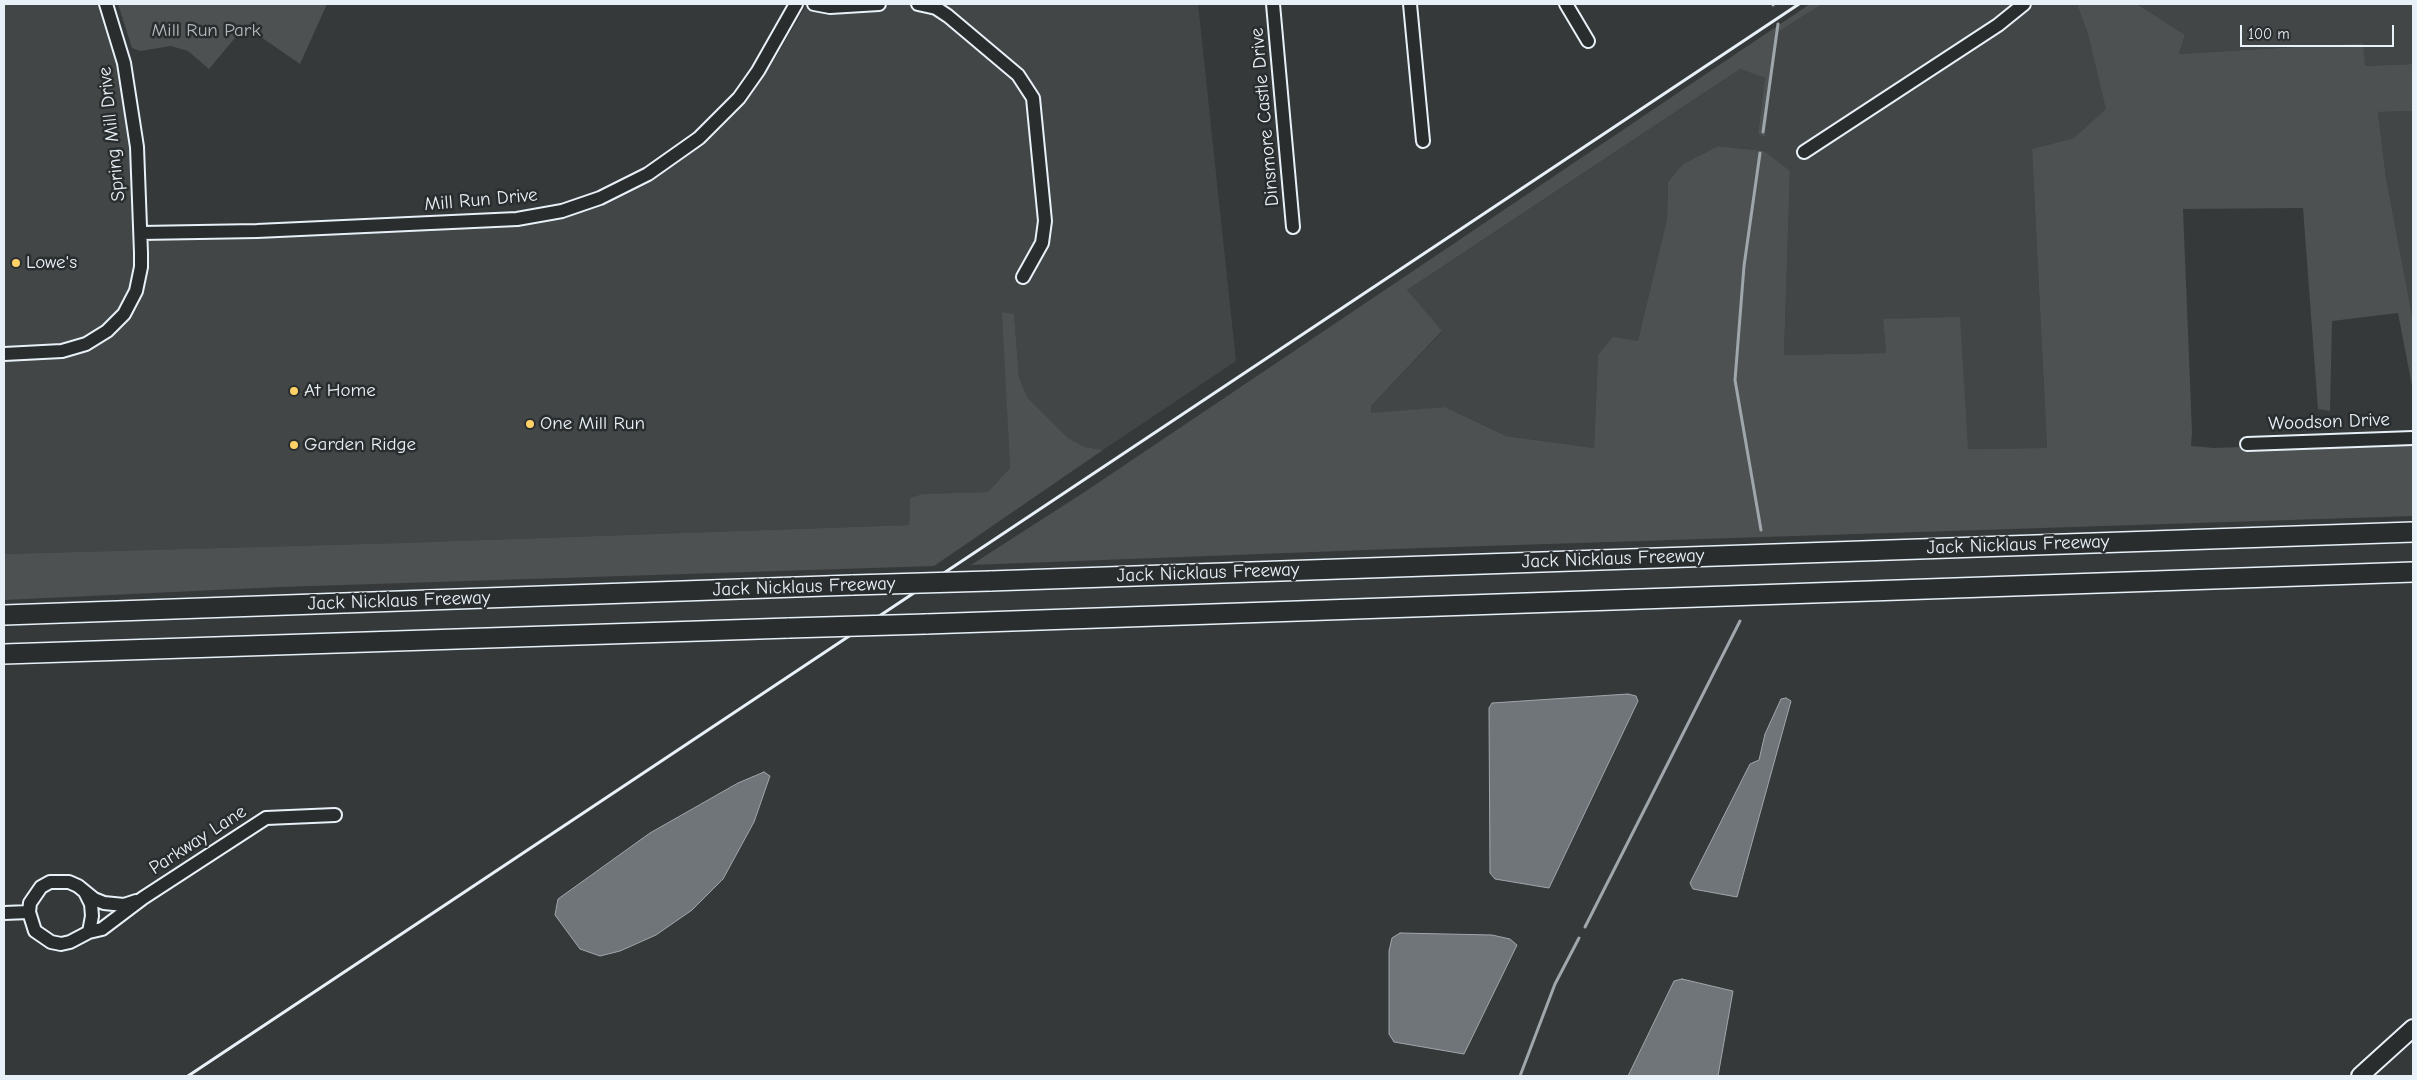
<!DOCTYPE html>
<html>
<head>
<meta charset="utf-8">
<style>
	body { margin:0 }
	#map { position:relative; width:2417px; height:1080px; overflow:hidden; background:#35393a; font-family:"Comic Neue",sans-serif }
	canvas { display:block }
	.frame { position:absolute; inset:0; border:5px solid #e8f1f8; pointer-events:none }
	.scale { position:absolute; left:2240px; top:25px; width:154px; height:22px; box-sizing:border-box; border:2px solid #e8f1f8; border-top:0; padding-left:6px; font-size:15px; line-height:18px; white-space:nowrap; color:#e8f1f8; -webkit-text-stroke:4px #2a2d2e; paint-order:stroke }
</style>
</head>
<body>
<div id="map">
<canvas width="2417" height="1080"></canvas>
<div class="frame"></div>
<div class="scale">100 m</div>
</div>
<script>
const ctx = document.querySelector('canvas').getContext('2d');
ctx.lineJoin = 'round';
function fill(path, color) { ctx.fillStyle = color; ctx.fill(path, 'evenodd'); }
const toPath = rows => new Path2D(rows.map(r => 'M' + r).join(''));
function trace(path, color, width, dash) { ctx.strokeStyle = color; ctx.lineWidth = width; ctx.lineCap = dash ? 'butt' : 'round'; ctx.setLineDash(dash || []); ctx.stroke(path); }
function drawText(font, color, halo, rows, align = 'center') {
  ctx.font = font + ' "Comic Neue",sans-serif'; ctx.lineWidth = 5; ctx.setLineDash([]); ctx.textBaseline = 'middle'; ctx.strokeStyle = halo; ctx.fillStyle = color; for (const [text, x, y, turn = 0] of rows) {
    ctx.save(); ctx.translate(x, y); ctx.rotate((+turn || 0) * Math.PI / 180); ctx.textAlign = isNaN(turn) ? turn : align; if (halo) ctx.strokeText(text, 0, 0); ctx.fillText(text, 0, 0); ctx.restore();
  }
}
const built = toPath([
	[4,4,106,4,118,41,141,233,297,229,386,233,537,224,597,205,643,184,672,166,707,139,742,104,773,62,807,4,1198,4,1236,361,1103,450,1085,447,1068,438,1027,397,1019,377,1014,315,1003,312,1010,468,988,492,922,494,910,498,909,525,400,543,4,554],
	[1822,4,2077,4,2088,34,2107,109,2074,138,2032,149,2047,448,1968,449,1883,319,1886,353,1784,355,1790,172,1764,151,1718,146,1683,164,1668,182,1667,219,1638,342,1598,355,1594,448,1506,436,1445,407,1371,414,1371,406,1442,332,1407,290,1740,69,1765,78,1758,134,1765,136,1778,32],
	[2137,4,2413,4,2413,64,2365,66,2362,43,2179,54,2185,35],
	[2413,111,2413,321,2386,178,2378,112]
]);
const green = toPath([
	[118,4,327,4,300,64,245,26,209,69,188,51,171,46,140,51,132,48],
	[1810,4,1822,4,1778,32,1765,137,1758,134,1765,78,1740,69,1407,290,1442,331,1371,406,1371,413,1445,407,1506,436,1594,448,1598,355,1613,337,1638,341,1667,219,1668,182,1683,164,1718,146,1764,151,1790,171,1784,355,1886,353,1883,319,1960,317,1968,449,2047,448,2032,149,2074,138,2106,109,2088,34,2077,4,2137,4,2185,35,2179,54,2363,43,2365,66,2413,64,2413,111,2378,112,2386,178,2413,321,2413,391,2398,313,2332,321,2330,411,2318,409,2303,208,2183,209,2192,432,2191,446,2214,448,2413,441,2413,516,1393,549,971,565,1083,493],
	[1002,312,1014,314,1019,377,1027,397,1068,438,1085,447,1103,450,934,566,280,587,4,600,4,554,400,543,909,525,910,498,922,494,988,492,1010,468]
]);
const water = toPath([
	[1628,694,1636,696,1638,701,1549,888,1495,879,1490,873,1489,708,1492,703,1628,694],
	[1786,698,1791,701,1737,897,1693,889,1690,883,1750,764,1759,760,1765,734,1781,699,1786,698],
	[764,772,770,776,754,822,723,879,692,910,656,935,620,951,600,956,580,949,555,915,558,899,650,833,738,783,764,772],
	[1400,933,1492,935,1510,939,1517,945,1464,1054,1394,1042,1389,1034,1389,951,1392,938,1400,933],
	[1682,979,1733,991,1718,1076,1628,1076,1674,981,1682,979]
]);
const stream = toPath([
	[1773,5,1774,4],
	[1763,132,1778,24],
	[1760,153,1744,266,1735,380,1761,530],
	[1585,927,1740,621],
	[1520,1076,1555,984,1579,938]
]);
const minor = toPath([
	[814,4,830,7,879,4],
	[918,4,936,8,948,16,1018,75,1033,98,1045,221,1042,243,1023,277],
	[1273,4,1293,227],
	[1410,4,1423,141],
	[1566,4,1588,41],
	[1804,152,1998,25,2024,4],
	[141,233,257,231,517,219,562,211,600,198,648,174,699,138,739,98,758,71,796,4],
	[4,354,62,351,86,344,107,331,124,314,136,291,141,267,141,253,137,147,124,63,106,4],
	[2247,444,2413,438],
	[85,892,91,904,92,916,89,932,70,942,61,944,51,942,35,931,29,912,30,903,41,887,50,882,69,882,78,886,94,899,104,903,124,905,136,901],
	[4,913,29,912],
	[89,932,102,929,143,898,266,818,335,815]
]);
const major = toPath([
	[2360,1076,2413,1028]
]);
const highway = toPath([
	[990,581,2413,532],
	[4,615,853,585],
	[926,624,2413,572],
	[4,654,789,628]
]);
const rail = toPath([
	[188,1076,1799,4]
]);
const highwayBridge = toPath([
	[853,585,990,581],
	[789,628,926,624]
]);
const markers = [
	[16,263,5,"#ffd166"],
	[294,391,5,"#ffd166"],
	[530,424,5,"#ffd166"],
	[294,445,5,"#ffd166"]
];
const parkNames = [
	["Mill Run Park",206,31]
];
const streetNames = [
	["Dinsmore Castle Drive",1265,117,-95],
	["Spring Mill Drive",112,134,-96],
	["Mill Run Drive",481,200,-5],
	["Woodson Drive",2329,422,-2],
	["Jack Nicklaus Freeway",2018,545,-2],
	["Jack Nicklaus Freeway",1613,559,-2],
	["Jack Nicklaus Freeway",1208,573,-2],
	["Jack Nicklaus Freeway",804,587,-2],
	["Jack Nicklaus Freeway",399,601,-2],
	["Parkway Lane",198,840,-33]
];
const poiNames = [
	["Lowe's",26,263],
	["At Home",304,391],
	["One Mill Run",540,424],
	["Garden Ridge",304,445]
];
fill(built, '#424647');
fill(green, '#4d5152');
fill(water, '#707579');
trace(water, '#a0a7ac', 1);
trace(stream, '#a0a7ac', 3);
trace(minor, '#e8f1f8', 16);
trace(major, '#e8f1f8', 20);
trace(highway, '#e8f1f8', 22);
trace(minor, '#2a2d2e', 12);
trace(major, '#2a2d2e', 16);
trace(highway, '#2a2d2e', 19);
trace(rail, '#e8f1f8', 3);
trace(highwayBridge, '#e8f1f8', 22, []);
trace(highwayBridge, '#2a2d2e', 19);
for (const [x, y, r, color] of markers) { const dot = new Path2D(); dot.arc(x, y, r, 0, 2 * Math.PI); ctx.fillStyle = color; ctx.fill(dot); trace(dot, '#2a2d2e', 2); }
drawText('19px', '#b2b9be', '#2a2d2e', parkNames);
drawText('19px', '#e8f1f8', '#2a2d2e', streetNames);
drawText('19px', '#e8f1f8', '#2a2d2e', poiNames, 'left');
</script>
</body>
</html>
